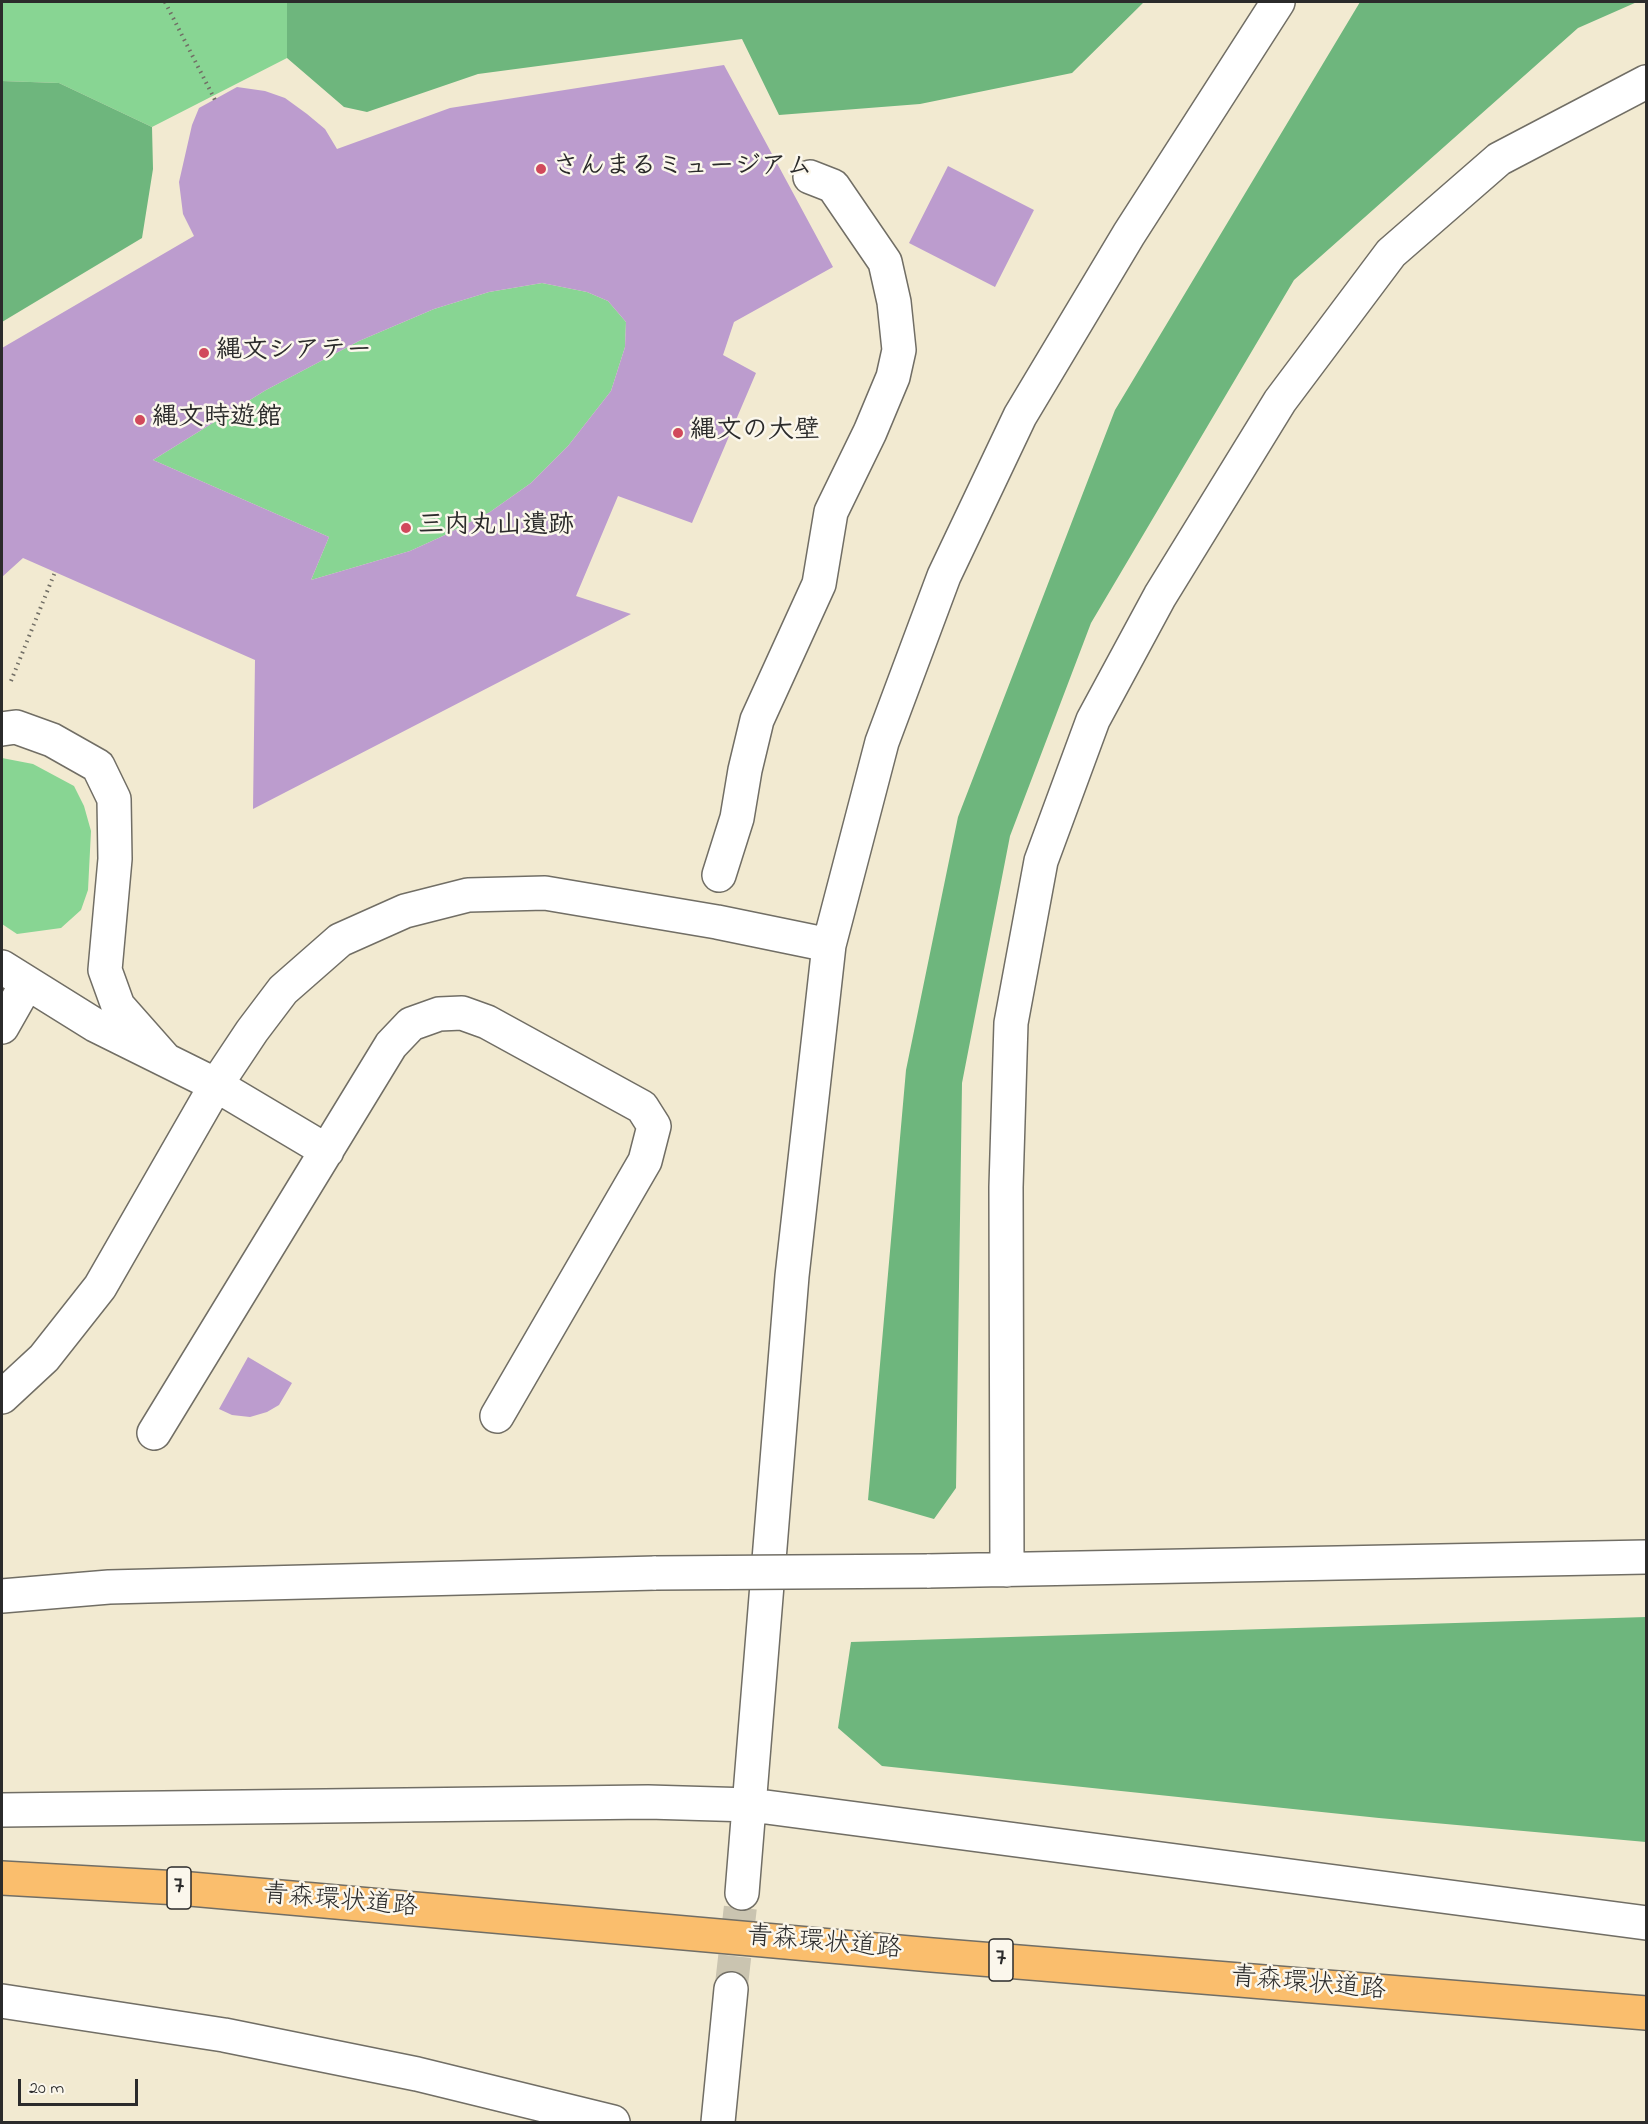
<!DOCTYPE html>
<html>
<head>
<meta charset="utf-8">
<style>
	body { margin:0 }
	#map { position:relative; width:1648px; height:2124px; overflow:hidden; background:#f2ead1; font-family:"Indie Flower",sans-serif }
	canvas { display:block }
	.frame { position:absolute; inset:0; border:3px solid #2b2b2b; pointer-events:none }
	.scale { position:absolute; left:18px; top:2079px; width:120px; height:27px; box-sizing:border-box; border:3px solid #2b2b2b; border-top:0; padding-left:8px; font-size:18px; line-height:21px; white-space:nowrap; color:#2b2b2b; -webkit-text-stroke:4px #fbf7ec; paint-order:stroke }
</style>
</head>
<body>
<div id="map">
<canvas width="1648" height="2124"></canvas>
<div class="frame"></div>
<div class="scale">20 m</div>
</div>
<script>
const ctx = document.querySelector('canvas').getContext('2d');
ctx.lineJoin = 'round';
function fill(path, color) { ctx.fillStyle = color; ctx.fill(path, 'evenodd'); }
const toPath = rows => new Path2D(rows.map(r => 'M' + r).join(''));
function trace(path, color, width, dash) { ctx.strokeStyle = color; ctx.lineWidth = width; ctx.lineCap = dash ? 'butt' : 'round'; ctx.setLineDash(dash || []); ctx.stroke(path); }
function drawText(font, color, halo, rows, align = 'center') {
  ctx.font = font + ' "Indie Flower","Klee One",sans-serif'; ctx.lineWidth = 5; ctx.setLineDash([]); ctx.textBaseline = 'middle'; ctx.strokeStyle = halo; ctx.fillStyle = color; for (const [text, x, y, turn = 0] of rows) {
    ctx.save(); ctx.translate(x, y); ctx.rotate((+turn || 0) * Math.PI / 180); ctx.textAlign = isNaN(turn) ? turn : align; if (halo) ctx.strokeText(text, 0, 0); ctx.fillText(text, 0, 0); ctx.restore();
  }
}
const green = toPath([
	[2,2,287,2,287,58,152,127,59,83,2,81],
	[542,283,587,292,608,301,626,322,625,347,611,391,568,446,531,483,490,512,443,536,410,551,311,580,329,537,153,460,266,390,359,341,434,309,489,292],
	[2,758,33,764,74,786,84,806,91,831,88,890,81,910,61,928,17,934,2,924]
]);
const forest = toPath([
	[287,2,1144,2,1072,73,920,104,779,115,742,39,478,74,367,112,344,107,287,58],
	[1360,2,1637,2,1578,28,1294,280,1091,623,1010,836,962,1083,956,1488,934,1519,868,1500,906,1070,958,817,1115,410],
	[2,81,59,83,152,127,153,169,142,238,2,322],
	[1646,1617,1646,1842,1379,1818,882,1766,838,1728,851,1642]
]);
const building = toPath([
	[724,65,833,267,734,322,723,355,756,373,692,523,618,496,576,596,631,614,253,809,255,660,23,558,2,577,2,348,194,236,183,214,179,182,192,125,199,108,237,87,265,91,285,98,307,114,325,129,337,149,450,108],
	[542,283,587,292,608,301,626,322,625,347,611,391,568,446,531,483,490,512,443,536,410,551,311,580,329,537,153,460,266,390,359,341,434,309,489,292],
	[948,166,1034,210,995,287,909,243],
	[248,1357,292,1383,279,1405,267,1412,250,1417,232,1415,219,1409]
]);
const minorTunnel = toPath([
	[731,1989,742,1893]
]);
const path = toPath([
	[165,2,215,100],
	[11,681,55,572]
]);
const minor = toPath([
	[2,729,16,727,52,740,98,766,114,799,115,859,105,970,118,1006,164,1058],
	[719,875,737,818,745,770,757,720,819,584,831,512,870,432,893,377,899,350,894,302,885,262,833,186,810,177],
	[2,967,95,1025,216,1085,327,1151],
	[2,1027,27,983],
	[2,1397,44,1358,100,1287,216,1085,252,1031,283,990,340,940,405,911,468,895,545,893,717,922,829,945,882,742,944,576,1020,416,1129,234,1278,2],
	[154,1433,391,1045,411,1024,439,1014,462,1013,487,1022,642,1107,654,1126,645,1161,497,1416],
	[1007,1570,1006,1187,1011,1023,1041,861,1093,720,1160,596,1280,401,1391,253,1499,159,1646,82],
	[927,1571,1646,1557],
	[2,1596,109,1587,656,1573],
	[2,1810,648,1802,751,1805,1646,1923],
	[742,1893,792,1276,829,945],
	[2,2001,224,2035,417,2074,613,2122],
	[718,2122,731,1989]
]);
const highway = toPath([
	[2,1878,179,1888,932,1955,1646,2013]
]);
const minorBridge = toPath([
	[656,1573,927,1571]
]);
const markers = [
	[541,169,6,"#d1495b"],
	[204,353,6,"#d1495b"],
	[140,420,6,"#d1495b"],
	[678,433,6,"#d1495b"],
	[406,528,6,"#d1495b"]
];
const shields = [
	[179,1888,24],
	[1001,1960,24]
];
const shieldNames = [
	["7",179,1888],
	["7",1001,1960]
];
const poiNames = [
	["さんまるミュージアム",553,169],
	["縄文シアテー",216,353],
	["縄文時遊館",152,420],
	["縄文の大壁",690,433],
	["三内丸山遺跡",418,528]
];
const streetNames = [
	["青森環状道路",340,1903,5],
	["青森環状道路",824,1945,5],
	["青森環状道路",1308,1986,5]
];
fill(green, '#88d593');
fill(forest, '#6eb67d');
fill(building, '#bc9cce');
trace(minorTunnel, '#cac4b0', 33, [33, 16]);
trace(minor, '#716e65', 36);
trace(highway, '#716e65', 36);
trace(path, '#716e65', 4, [1.5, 4.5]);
trace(minor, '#fff', 33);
trace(highway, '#fabe6d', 33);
trace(minorBridge, '#716e65', 36, []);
trace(minorBridge, '#fff', 33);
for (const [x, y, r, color] of markers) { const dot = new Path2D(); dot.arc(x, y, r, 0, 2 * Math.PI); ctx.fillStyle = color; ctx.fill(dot); trace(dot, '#fbf7ec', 2); }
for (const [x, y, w] of shields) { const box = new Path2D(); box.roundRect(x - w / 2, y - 21, w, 42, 4.5); ctx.fillStyle = '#fbf7ec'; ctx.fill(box); trace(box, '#2b2b2b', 1.5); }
drawText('bold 24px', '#2b2b2b', null, shieldNames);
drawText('bold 26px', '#2b2b2b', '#fbf7ec', poiNames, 'left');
drawText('26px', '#2b2b2b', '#fbf7ec', streetNames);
</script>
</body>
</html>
